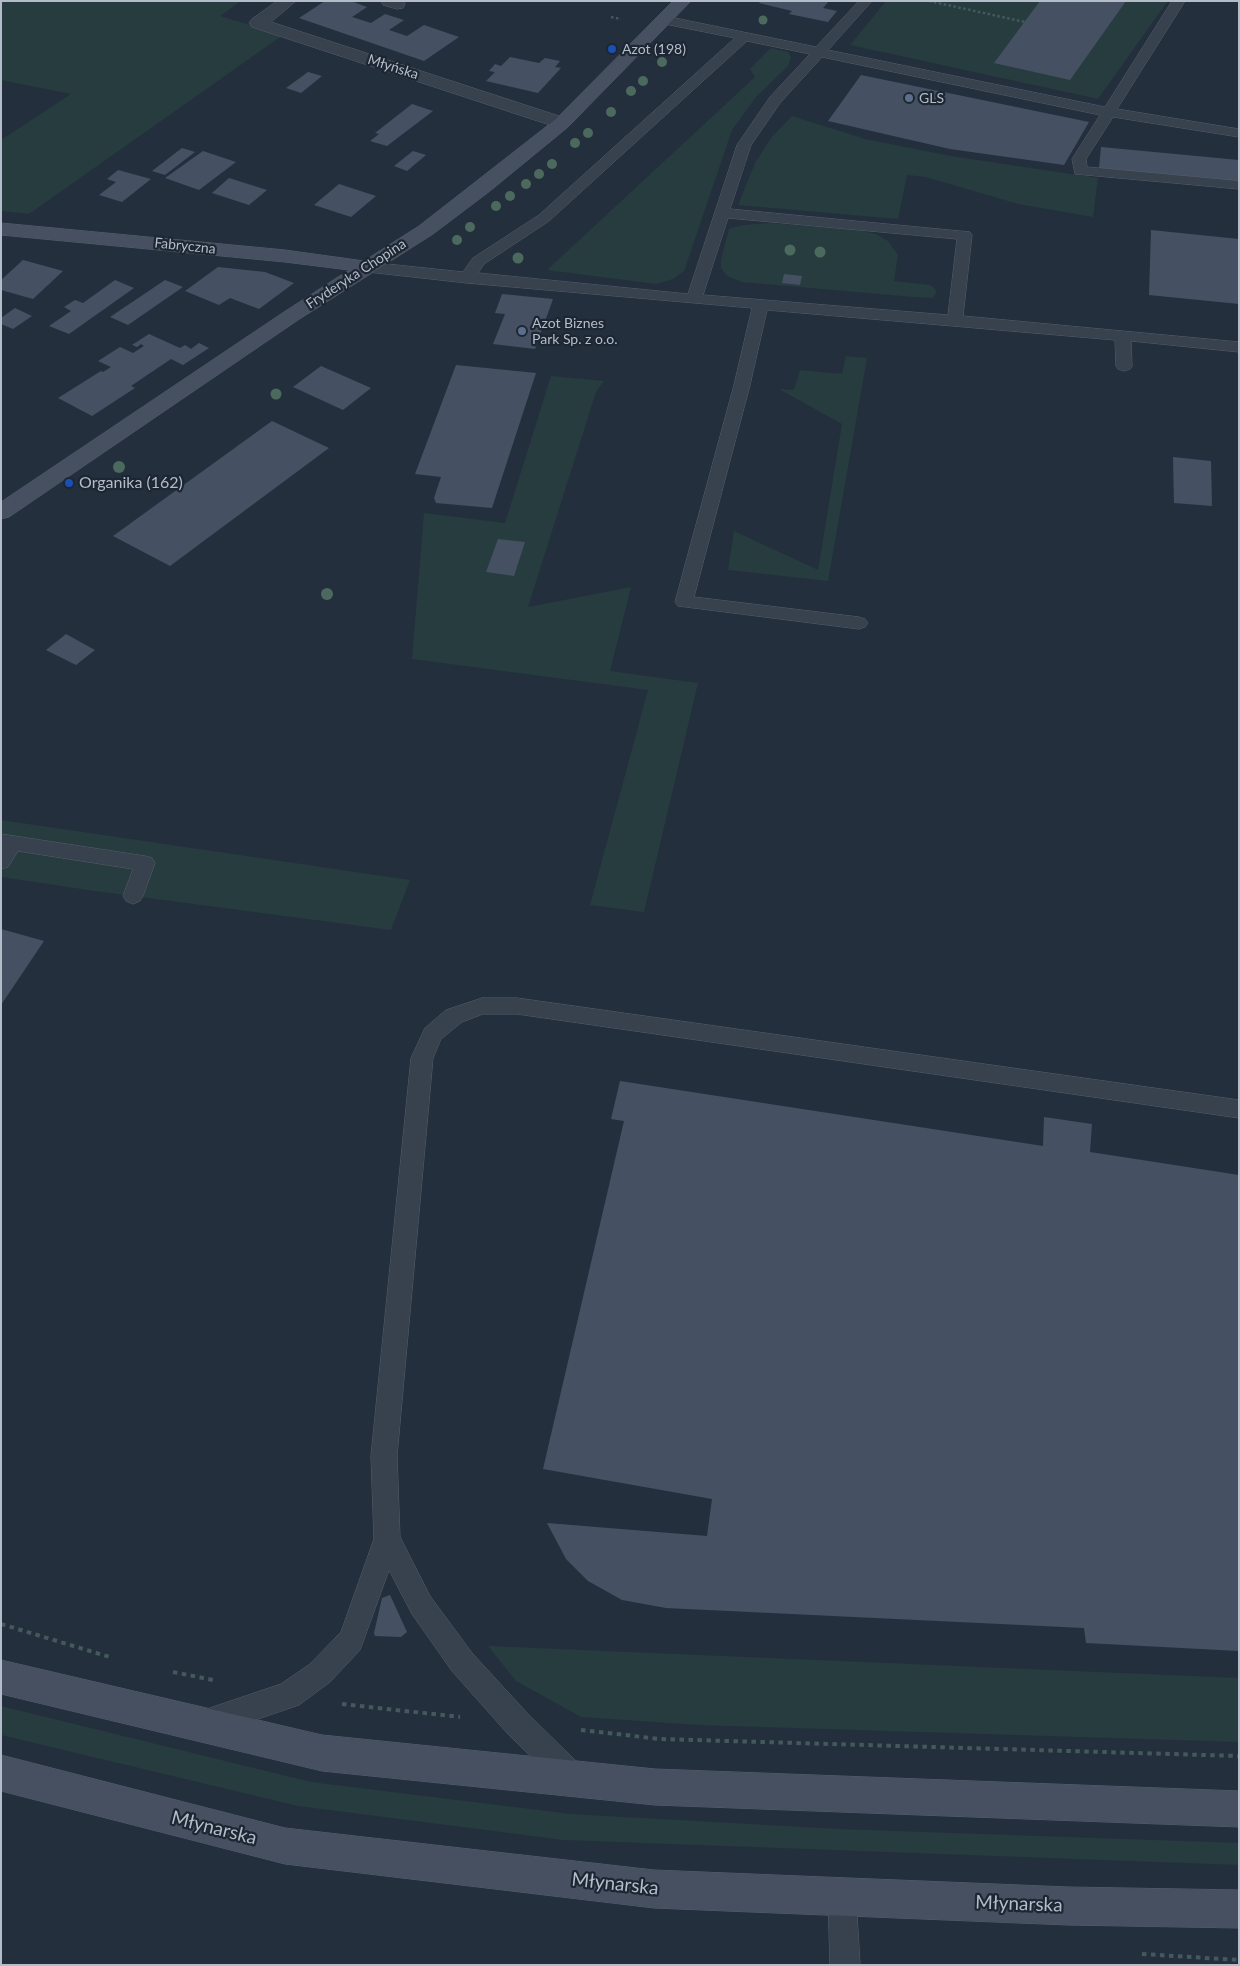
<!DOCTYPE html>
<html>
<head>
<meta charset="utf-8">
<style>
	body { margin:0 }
	#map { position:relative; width:1240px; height:1966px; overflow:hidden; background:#242f3e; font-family:Lato,sans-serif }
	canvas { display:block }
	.frame { position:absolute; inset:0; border:2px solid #b4bcc9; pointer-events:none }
</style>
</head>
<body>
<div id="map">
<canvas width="1240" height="1966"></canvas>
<div class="frame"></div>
</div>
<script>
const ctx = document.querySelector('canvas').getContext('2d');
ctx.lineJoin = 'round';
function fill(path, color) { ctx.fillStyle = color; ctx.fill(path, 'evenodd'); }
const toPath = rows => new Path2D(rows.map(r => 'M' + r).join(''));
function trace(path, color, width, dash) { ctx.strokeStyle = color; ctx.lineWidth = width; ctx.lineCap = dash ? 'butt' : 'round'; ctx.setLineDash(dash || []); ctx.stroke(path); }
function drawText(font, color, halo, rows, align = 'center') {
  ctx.font = font + ' Lato,sans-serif'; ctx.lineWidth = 4.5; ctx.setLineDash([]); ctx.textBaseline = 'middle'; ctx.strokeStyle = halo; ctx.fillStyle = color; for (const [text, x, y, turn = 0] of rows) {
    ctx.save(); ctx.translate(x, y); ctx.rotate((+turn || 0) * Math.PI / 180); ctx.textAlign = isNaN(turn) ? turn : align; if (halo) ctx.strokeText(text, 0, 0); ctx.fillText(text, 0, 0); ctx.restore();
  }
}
const green = toPath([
	[1,1,241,1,220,16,283,35,29,214,1,211,1,140,71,94,1,80],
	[886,1,1163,1,1167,2,1098,99,850,45],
	[771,48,788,52,791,57,788,66,756,97,732,130,684,271,673,279,656,284,547,270,755,77,750,69],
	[792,116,865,139,951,156,1098,178,1093,217,1018,204,926,177,907,175,898,219,738,205,755,163,771,138],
	[770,223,858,230,876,234,888,241,898,255,894,281,930,285,937,291,933,298,913,297,742,282,727,276,721,268,721,259,729,229,743,225],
	[846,356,867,358,828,581,728,570,734,531,818,570,842,424,779,389,794,390,800,370,842,374],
	[551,376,604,381,596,392,528,607,631,587,610,671,698,683,644,912,590,905,648,690,412,659,424,513,505,523],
	[1,820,410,880,391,930,95,891,1,877],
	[488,1646,1239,1678,1239,1742,698,1725,581,1717,516,1681],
	[1,1706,311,1782,571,1814,839,1829,1239,1843,1239,1865,564,1840,298,1806,1,1735]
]);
const building = toPath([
	[325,1,351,1,367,7,352,17,371,23,385,14,404,20,389,30,407,36,424,25,459,37,424,61,299,18],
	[761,1,829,1,823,8,837,11,828,22,789,14,792,11,759,3],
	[1040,1,1126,1,1070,80,994,63],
	[510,57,539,63,545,58,560,61,555,67,561,68,538,93,486,81,495,72,489,71,495,64,501,66],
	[308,72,322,76,301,93,286,88],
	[861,75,1089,122,1064,165,950,149,828,121],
	[412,104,433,111,387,146,370,141,379,134,375,133],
	[1101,147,1239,160,1239,182,1099,168],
	[182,148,195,152,165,175,152,171],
	[203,151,236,162,199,190,165,178],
	[413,151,426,155,407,171,394,166],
	[118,170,151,179,122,202,99,195,116,182,107,179],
	[229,178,267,190,249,205,212,193],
	[339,184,376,196,351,217,314,205],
	[1151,230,1239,239,1239,304,1149,295],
	[23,260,63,271,33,299,1,290,1,280],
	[218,267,265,272,294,283,259,309,230,298,219,305,185,291],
	[784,274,802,276,800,285,782,283],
	[115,280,134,288,69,334,49,326,71,311,64,307,75,300,83,303],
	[165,280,183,287,128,325,110,317],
	[502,294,553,299,535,349,493,344,505,314,495,313],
	[15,308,32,316,13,329,1,324,1,318],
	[149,334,180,348,185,345,191,349,199,343,209,348,183,365,171,359,131,386,135,388,92,416,58,398,101,371,103,372,111,367,98,361,120,347,133,353,144,346,141,344,137,347,132,345],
	[456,365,536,373,492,508,436,503,434,498,441,477,415,474],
	[321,366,371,388,343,410,293,387],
	[272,421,329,448,170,566,113,536],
	[1173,457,1211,461,1212,506,1174,503],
	[498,539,525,542,514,576,486,572],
	[66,634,95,650,76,665,46,650],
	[1,929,44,941,1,1005],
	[620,1081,1043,1146,1044,1117,1092,1124,1090,1152,1239,1175,1239,1651,1086,1643,1084,1628,666,1608,622,1600,588,1581,566,1559,547,1523,707,1536,712,1499,543,1469,624,1121,611,1119],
	[390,1595,407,1632,401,1637,375,1636,374,1633,382,1598]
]);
const pathFar1 = toPath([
	[929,1,1025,22],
	[611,17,621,19]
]);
const path = toPath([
	[1,1624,113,1658],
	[173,1672,213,1680],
	[342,1704,460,1717],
	[581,1730,660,1739,1239,1756],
	[1142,1954,1239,1960]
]);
const lane = toPath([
	[859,1,872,1,828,50,1105,107,1172,1,1185,1,1117,109,1239,129,1239,137,1113,117,1086,159,1087,167,1239,181,1239,189,1075,174,1072,159,1100,115,822,57,780,103,751,145,730,209,970,232,972,235,963,316,1239,342,1239,352,1131,341,1132,366,1130,369,1124,371,1118,369,1116,366,1115,340,767,310,750,385,694,597,859,617,865,619,868,623,865,627,859,629,678,606,675,602,734,385,752,308,467,283,368,272,363,270,360,267,363,264,368,262,463,272,473,258,539,215,735,38,660,23,658,20,660,17,665,16,816,47,859,1],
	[747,41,810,54,770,97,737,145,688,294,478,273,484,264,549,221,747,41],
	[728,218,957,239,948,315,703,295,728,218],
	[1,834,145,856,152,858,155,863,143,896,140,901,133,904,126,901,123,896,133,869,18,851,8,867,1,869,1,834],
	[482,998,517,998,1239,1100,1239,1118,517,1014,483,1014,462,1022,441,1039,433,1058,397,1456,400,1537,430,1596,472,1653,528,1714,583,1768,587,1778,583,1788,573,1792,563,1788,508,1734,452,1671,412,1614,389,1570,360,1650,330,1682,299,1705,205,1737,195,1733,191,1723,195,1713,281,1684,310,1664,341,1632,374,1539,371,1456,411,1058,425,1028,446,1010,482,998],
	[842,1883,852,1887,856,1897,860,1965,830,1965,828,1897,832,1887,842,1883]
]);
const street = toPath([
	[277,1,296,1,271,22,568,119,571,123,568,127,562,128,556,127,252,27,249,23,252,19,277,1],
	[381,1,404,1,405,4,403,8,397,9,383,5,381,1]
]);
const secondary = toPath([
	[673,1,691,1,568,127,490,191,433,234,298,320,9,517,1,519,1,502,284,312,349,270,285,262,1,235,1,223,285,250,364,261,419,226,556,119,673,1],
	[1,1660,322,1735,655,1769,1239,1791,1239,1827,655,1805,322,1771,1,1694,1,1660],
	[1,1755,285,1828,654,1870,1068,1887,1239,1890,1239,1928,1068,1925,654,1908,285,1864,1,1791,1,1755]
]);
const trees = [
	[763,20,4.5],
	[662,62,5],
	[643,81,5],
	[631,91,5],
	[611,112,5],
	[588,133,5],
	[575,143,5],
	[552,164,5],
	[539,174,5],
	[526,184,5],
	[510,196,5],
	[496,206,5],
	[470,227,5],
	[457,240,5],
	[790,250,5.5],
	[820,252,5.5],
	[518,258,5.5],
	[276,394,5.5],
	[119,467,6],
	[327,594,6]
];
const markers = [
	[612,49,5,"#1a4fb4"],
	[909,98,5,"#5c6f8a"],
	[522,331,5,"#5c6f8a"],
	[69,483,5,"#1a4fb4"]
];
const farPoinames = [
	["Azot (198)",622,49],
	["GLS",919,98],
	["Azot Biznes",532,323],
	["Park Sp. z o.o.",532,339]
];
const farStreetnames = [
	["Młyńska",393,67,18],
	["Fabryczna",185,246,6],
	["Fryderyka Chopina",356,274,-33]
];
const poiNames = [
	["Organika (162)",79,483]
];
const nearStreetnames = [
	["Młynarska",214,1828,14],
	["Młynarska",615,1884,6],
	["Młynarska",1019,1904,2]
];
fill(green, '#263c3f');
fill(building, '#455162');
trace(lane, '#565f6c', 1);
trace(street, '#565f6c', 1);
trace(secondary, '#565f6c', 1);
trace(pathFar1, '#44595c', 2.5, [2.5, 2.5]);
trace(path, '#44595c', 4, [4.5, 4.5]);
fill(lane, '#38414e');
fill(street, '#38414e');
fill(secondary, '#465061');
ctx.fillStyle = '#4b6a5d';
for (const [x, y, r] of trees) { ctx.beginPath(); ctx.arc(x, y, r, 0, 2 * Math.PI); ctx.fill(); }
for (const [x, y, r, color] of markers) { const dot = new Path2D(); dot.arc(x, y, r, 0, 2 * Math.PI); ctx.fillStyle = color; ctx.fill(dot); trace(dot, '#1d2633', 2); }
drawText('14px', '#b4bcc9', '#1d2633', farPoinames, 'left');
drawText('14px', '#b4bcc9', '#1d2633', farStreetnames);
drawText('16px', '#b4bcc9', '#1d2633', poiNames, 'left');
drawText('19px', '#b4bcc9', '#1d2633', nearStreetnames);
</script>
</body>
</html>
